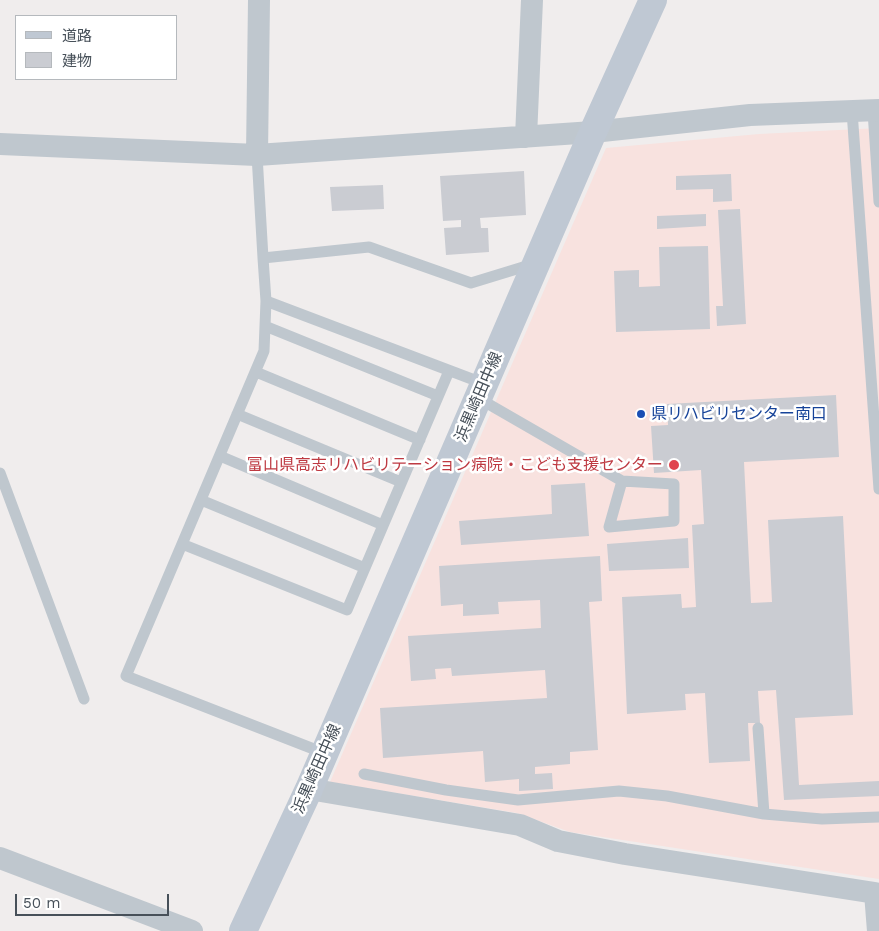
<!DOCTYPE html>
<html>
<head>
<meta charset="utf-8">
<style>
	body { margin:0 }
	#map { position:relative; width:879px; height:931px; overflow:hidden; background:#f0eded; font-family:"Work Sans","Noto Sans JP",sans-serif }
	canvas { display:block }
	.legend { position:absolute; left:15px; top:15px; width:162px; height:65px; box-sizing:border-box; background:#fff; border:1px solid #b5b9bd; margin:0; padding:6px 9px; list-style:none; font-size:15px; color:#475059 }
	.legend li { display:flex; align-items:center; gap:10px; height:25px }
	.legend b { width:25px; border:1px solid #b5b9bd }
	.scale { position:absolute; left:15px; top:894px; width:154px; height:22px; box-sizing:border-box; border:2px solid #475059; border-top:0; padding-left:6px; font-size:15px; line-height:18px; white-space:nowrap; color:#475059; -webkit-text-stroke:4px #fff; paint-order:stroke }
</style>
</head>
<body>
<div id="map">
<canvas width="879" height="931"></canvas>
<ul class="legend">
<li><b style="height:6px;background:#bfc8d3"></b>道路</li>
<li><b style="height:14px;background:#caccd2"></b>建物</li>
</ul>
<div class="scale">50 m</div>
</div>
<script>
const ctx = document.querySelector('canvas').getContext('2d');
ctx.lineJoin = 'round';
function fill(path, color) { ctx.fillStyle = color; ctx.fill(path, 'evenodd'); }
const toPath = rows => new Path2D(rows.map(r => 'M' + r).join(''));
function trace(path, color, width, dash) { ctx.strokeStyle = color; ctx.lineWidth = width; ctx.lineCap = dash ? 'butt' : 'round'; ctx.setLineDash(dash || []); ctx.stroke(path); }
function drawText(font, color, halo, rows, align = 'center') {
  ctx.font = font + ' "Work Sans","Noto Sans JP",sans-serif'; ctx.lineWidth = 5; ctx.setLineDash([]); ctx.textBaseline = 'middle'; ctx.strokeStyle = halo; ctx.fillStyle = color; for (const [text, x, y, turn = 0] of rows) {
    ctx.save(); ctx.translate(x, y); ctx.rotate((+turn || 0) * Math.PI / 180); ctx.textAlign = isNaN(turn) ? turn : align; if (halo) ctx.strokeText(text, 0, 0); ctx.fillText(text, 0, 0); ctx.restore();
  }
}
const medical = toPath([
	[879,128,879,879,570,832,517,813,330,782,606,148,759,134]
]);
const building = toPath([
	[524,171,526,215,480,218,481,228,488,228,489,252,446,255,444,228,461,227,461,220,443,221,440,176],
	[731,174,732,201,713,202,713,189,676,190,676,176],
	[383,185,384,209,332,211,330,187],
	[740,209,746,324,717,326,716,306,723,306,718,210],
	[706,214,706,226,657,229,657,216],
	[708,246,710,329,616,332,614,271,639,270,639,287,660,286,659,247],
	[836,395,839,457,744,462,751,603,772,602,768,520,843,516,853,715,795,718,799,785,879,781,879,796,784,800,776,690,758,691,760,723,748,723,750,761,709,763,705,693,685,694,686,710,627,714,622,597,681,594,682,608,696,607,692,525,704,524,701,470,654,473,651,426,668,425,667,404],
	[585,483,589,536,461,545,459,521,552,514,551,485],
	[688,538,689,568,609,571,607,544],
	[600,556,602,601,589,602,598,750,570,752,570,764,535,767,535,774,552,773,553,789,519,791,519,779,485,782,483,751,383,758,380,708,547,698,545,670,452,676,451,668,435,669,436,679,411,681,408,636,541,628,540,600,498,602,499,614,463,616,463,604,441,606,439,566]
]);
const lane = toPath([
	[852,111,879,489],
	[873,111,879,202],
	[257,155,263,258,369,247,471,283,533,264],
	[263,258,266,301,485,384],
	[266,301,264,351,126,676,324,753],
	[265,326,438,396],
	[256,372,420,440],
	[478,398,622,481,674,484,674,521,609,527,622,481],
	[237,414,401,482],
	[220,456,383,525],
	[0,473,84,699],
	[201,500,365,568],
	[182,544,347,610,449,371],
	[758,728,764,814,822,819,879,817],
	[364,774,446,790,518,800,619,791,667,796,764,814]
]);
const street = toPath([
	[526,137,532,0],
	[0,144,257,155,593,132,750,115,879,110],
	[257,155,259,0],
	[309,789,520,825,558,841,625,854,875,893,878,931],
	[0,858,192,931]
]);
const secondary = toPath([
	[243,931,309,789,593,132,653,0]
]);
const markers = [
	[641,414,5,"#1a4fb4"],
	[674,465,6,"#e0444e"]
];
const streetNames = [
	["浜黒崎田中線",479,397,-67],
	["浜黒崎田中線",317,769,-66]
];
const transitNames = [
	["県リハビリセンター南口",651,414]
];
const healthNames = [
	["富山県高志リハビリテーション病院・こども支援センター",663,465]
];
fill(medical, '#f8e2df');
fill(building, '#caccd2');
trace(lane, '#bfc7ce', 11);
trace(street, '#bfc7ce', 22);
trace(secondary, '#bfc8d3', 28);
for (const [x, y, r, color] of markers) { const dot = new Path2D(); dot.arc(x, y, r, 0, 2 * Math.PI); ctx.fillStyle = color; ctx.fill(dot); trace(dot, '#fff', 2); }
drawText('16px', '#475059', '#fff', streetNames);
drawText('16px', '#164399', '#fff', transitNames, 'left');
drawText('16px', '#be3a42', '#fff', healthNames, 'right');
</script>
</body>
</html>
